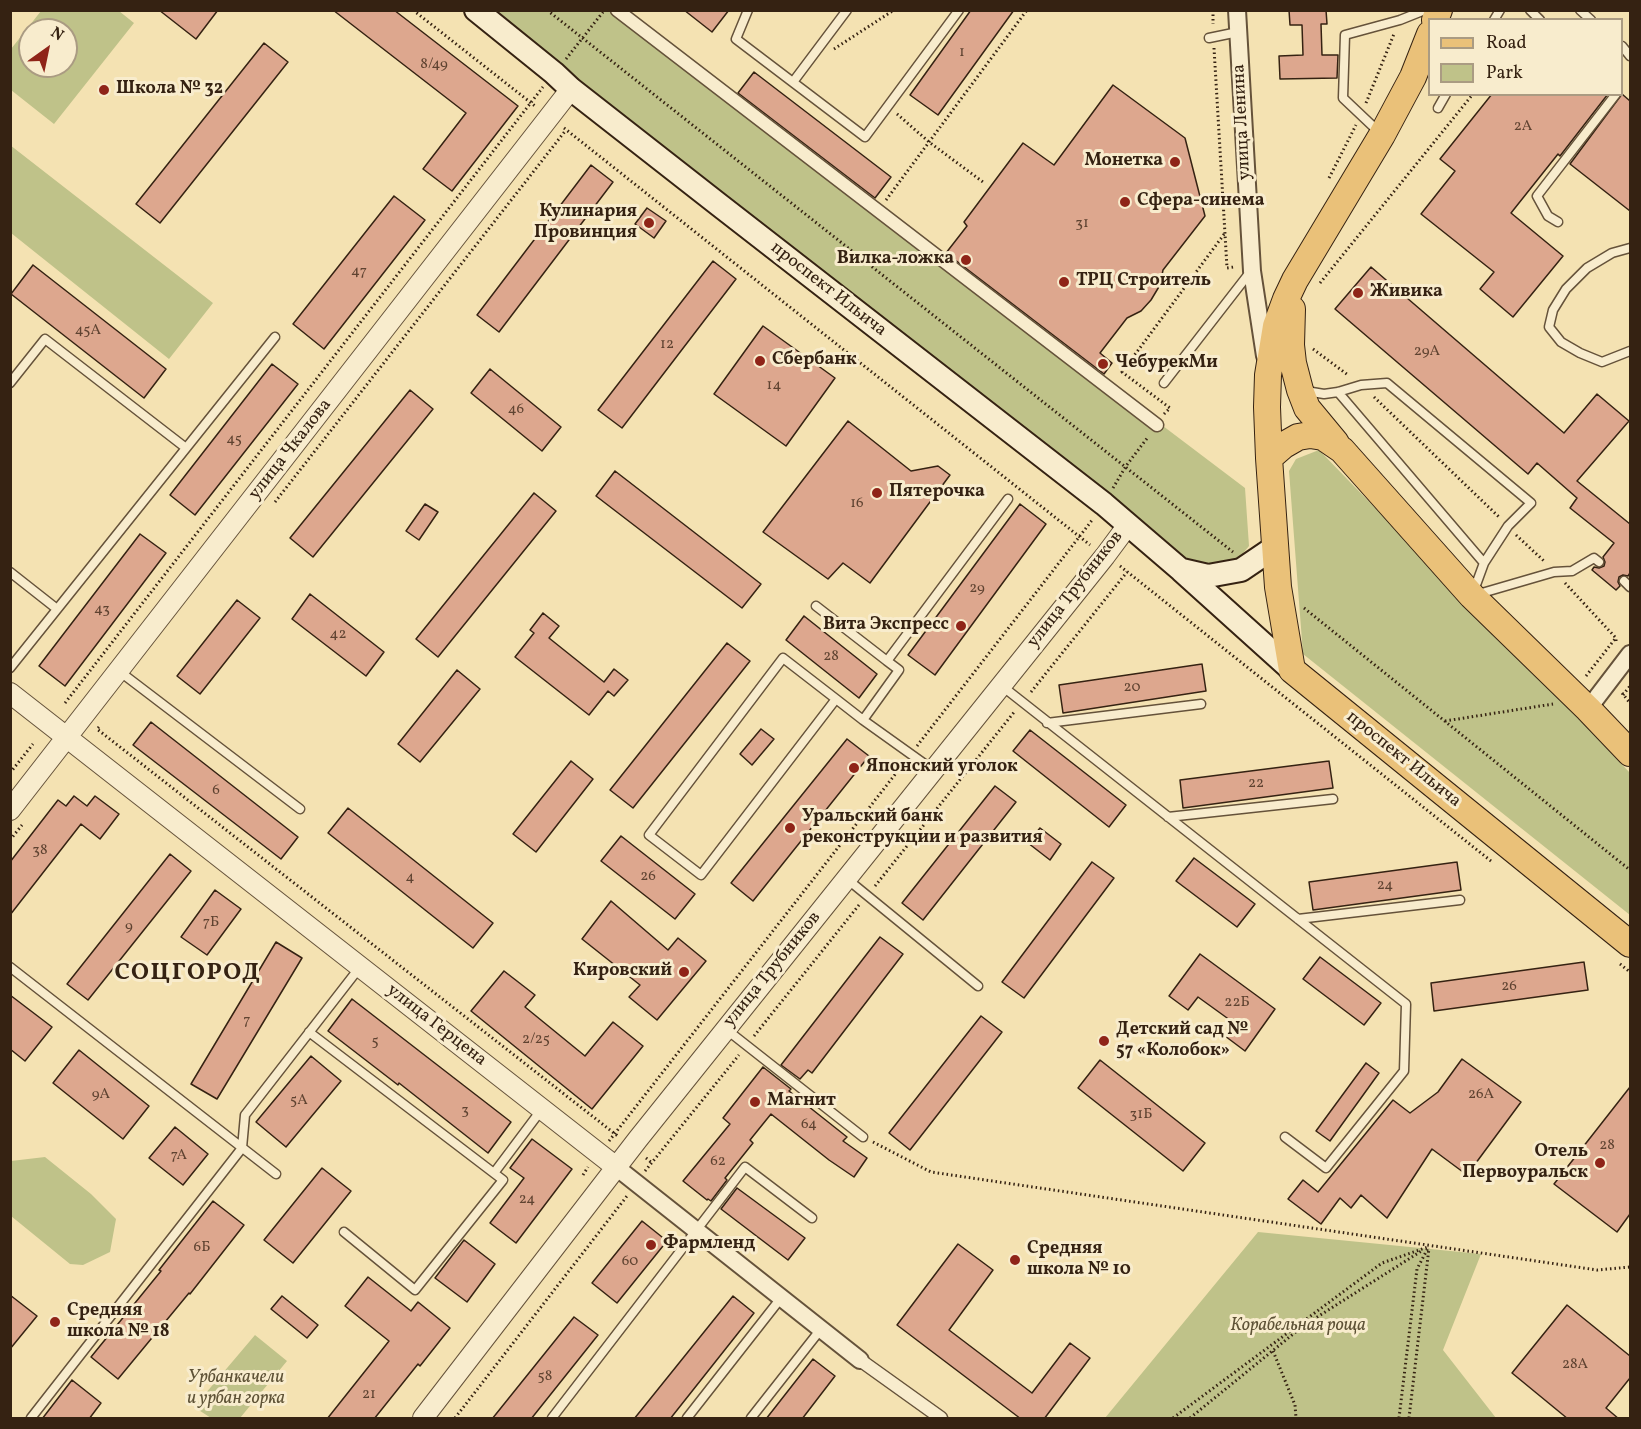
<!DOCTYPE html>
<html>
<head>
<meta charset="utf-8">
<style>
	body { margin:0 }
	#map { position:relative; width:1641px; height:1429px; overflow:hidden; background:#f4e2b2; font-family:Vollkorn,serif }
	canvas { display:block }
	.frame { position:absolute; inset:0; border:12px solid #352212; pointer-events:none }
	.legend { position:absolute; left:1428px; top:18px; width:195px; height:78px; box-sizing:border-box; background:#f8eccd; border:2px solid #aa9b82; margin:0; padding:8px 10px; list-style:none; font-size:18px; color:#352212 }
	.legend li { display:flex; align-items:center; gap:12px; height:30px }
	.legend b { width:30px; border:2px solid #aa9b82 }
	.north { position:absolute; left:18px; top:18px; width:60px; height:60px; box-sizing:border-box; background:#f8eccd; border:2px solid #aa9b82; border-radius:50%; rotate:33deg; font-size:16px; font-weight:700; line-height:24px; text-align:center; color:#352212 }
	.north::after { content:''; display:block; margin:auto; width:21px; height:27px; background:#8f2418; clip-path:polygon(50% 0,100% 100%,50% 72%,0 100%) }
</style>
</head>
<body>
<div id="map">
<canvas width="1641" height="1429"></canvas>
<div class="frame"></div>
<ul class="legend">
<li><b style="height:8px;background:#eac179"></b>Road</li>
<li><b style="height:16px;background:#bfc289"></b>Park</li>
</ul>
<div class="north">N</div>
</div>
<script>
const ctx = document.querySelector('canvas').getContext('2d');
ctx.lineJoin = 'round';
function fill(path, color) { ctx.fillStyle = color; ctx.fill(path, 'evenodd'); }
const toPath = rows => new Path2D(rows.map(r => 'M' + r).join(''));
function trace(path, color, width, dash) { ctx.strokeStyle = color; ctx.lineWidth = width; ctx.lineCap = dash ? 'butt' : 'round'; ctx.setLineDash(dash || []); ctx.stroke(path); }
function drawText(font, color, halo, rows, align = 'center') {
  ctx.font = font + ' Vollkorn,serif'; ctx.lineWidth = 6; ctx.setLineDash([]); ctx.textBaseline = 'middle'; ctx.strokeStyle = halo; ctx.fillStyle = color; for (const [text, x, y, turn = 0] of rows) {
    ctx.save(); ctx.translate(x, y); ctx.rotate((+turn || 0) * Math.PI / 180); ctx.textAlign = isNaN(turn) ? turn : align; if (halo) ctx.strokeText(text, 0, 0); ctx.fillText(text, 0, 0); ctx.restore();
  }
}
const green = toPath([
	[41,11,119,11,134,23,54,124,11,90,11,49],
	[30,30,66,30,66,66,30,66],
	[485,11,620,11,878,211,945,254,1167,429,1245,488,1249,546,1235,563,1221,565,1186,560],
	[10,145,213,303,169,359,11,233],
	[1319,450,1564,703,1630,773,1630,915,1303,654,1289,471,1296,459],
	[45,1157,91,1194,116,1219,110,1252,83,1265,70,1264,11,1216,11,1161],
	[1258,1232,1481,1254,1443,1350,1496,1418,1105,1418],
	[255,1335,287,1361,240,1418,211,1418,194,1407]
]);
const building = toPath([
	[159,10,218,10,196,39,159,10],
	[333,10,394,10,518,106,452,191,423,169,466,113,333,10],
	[684,10,729,10,712,32,684,10],
	[971,10,1014,10,938,115,910,95,971,10],
	[1289,10,1326,10,1327,24,1321,24,1322,55,1338,55,1337,78,1280,79,1279,56,1303,55,1302,25,1290,25,1289,10],
	[264,43,288,62,160,223,136,204,264,43],
	[754,72,891,177,875,198,738,93,754,72],
	[1113,85,1185,138,1205,216,1163,270,1160,285,1151,300,1141,311,1127,318,1100,353,1112,363,1104,374,946,253,967,226,964,222,1023,143,1054,165,1113,85],
	[1492,94,1608,94,1560,156,1558,154,1511,213,1563,256,1513,317,1480,289,1494,272,1421,214,1455,171,1440,159,1492,94],
	[1622,94,1630,101,1630,211,1570,164,1622,94],
	[591,165,613,182,499,332,477,315,591,165],
	[394,196,425,220,324,349,293,324,394,196],
	[647,208,666,221,654,238,635,224,647,208],
	[713,261,736,279,622,428,598,410,713,261],
	[33,265,166,369,144,398,11,294,33,265],
	[1371,267,1564,433,1597,394,1629,421,1577,481,1630,524,1630,573,1628,576,1623,575,1619,577,1618,582,1620,586,1616,590,1592,570,1594,567,1599,568,1604,566,1605,562,1603,557,1614,543,1570,508,1577,498,1537,463,1528,474,1335,309,1371,267],
	[763,326,835,378,786,446,714,394,763,326],
	[272,364,298,384,195,515,170,495,272,364],
	[490,369,561,427,542,451,471,393,490,369],
	[410,390,433,409,313,557,290,538,410,390],
	[848,421,911,471,938,466,950,475,870,583,843,563,828,579,763,532,848,421],
	[615,471,761,584,742,608,596,496,615,471],
	[534,493,556,511,438,657,416,639,534,493],
	[425,504,438,512,419,540,406,531,425,504],
	[1020,504,1046,524,935,675,908,655,1020,504],
	[140,534,166,553,65,686,39,666,140,534],
	[310,594,384,652,366,676,292,619,310,594],
	[237,600,260,618,200,694,177,676,237,600],
	[543,613,559,626,549,638,604,682,614,669,628,680,614,696,608,691,589,715,515,657,534,633,530,630,543,613],
	[804,616,877,674,859,698,786,640,804,616],
	[727,643,750,661,633,808,610,790,727,643],
	[1202,664,1206,691,1063,713,1059,685,1202,664],
	[457,670,480,689,420,762,398,744,457,670],
	[151,722,298,837,281,859,133,745,151,722],
	[761,729,774,739,752,765,740,754,761,729],
	[1030,730,1126,805,1109,827,1013,751,1030,730],
	[847,739,869,756,753,901,731,883,847,739],
	[571,761,593,779,536,852,513,834,571,761],
	[1329,761,1333,788,1183,808,1180,780,1329,761],
	[995,786,1016,802,923,920,902,903,995,786],
	[74,796,87,806,95,796,119,814,100,839,81,824,10,915,10,862,58,800,66,806,74,796],
	[348,808,493,923,473,948,328,833,348,808],
	[1040,828,1061,844,1050,860,1028,843,1040,828],
	[621,836,695,894,675,919,601,861,621,836],
	[170,854,191,871,88,1000,67,984,170,854],
	[1194,858,1255,904,1237,927,1176,881,1194,858],
	[1092,862,1114,878,1024,998,1002,982,1092,862],
	[1457,862,1461,890,1313,910,1309,882,1457,862],
	[215,890,241,909,207,955,181,937,215,890],
	[611,901,668,950,678,938,706,961,657,1020,629,997,640,985,582,939,611,901],
	[880,937,903,954,812,1073,808,1070,800,1079,781,1065,880,937],
	[276,942,302,958,217,1099,191,1084,276,942],
	[1200,954,1275,1009,1245,1051,1225,1036,1234,1023,1198,997,1188,1010,1169,996,1200,954],
	[1320,957,1381,1003,1364,1025,1303,979,1320,957],
	[1584,962,1588,990,1434,1011,1431,983,1584,962],
	[504,971,535,995,525,1007,585,1056,613,1022,643,1046,592,1109,471,1011,504,971],
	[10,995,52,1027,25,1061,10,1049,10,995],
	[352,999,511,1122,488,1153,399,1083,398,1085,328,1031,352,999],
	[981,1016,1002,1032,910,1150,889,1133,981,1016],
	[79,1050,149,1106,123,1139,53,1083,79,1050],
	[311,1056,341,1081,286,1147,256,1122,311,1056],
	[1462,1059,1521,1102,1467,1175,1432,1149,1387,1218,1361,1195,1351,1208,1340,1198,1321,1224,1288,1199,1303,1180,1318,1192,1393,1100,1410,1113,1438,1092,1462,1059],
	[1100,1060,1205,1143,1183,1171,1078,1088,1100,1060],
	[1366,1063,1379,1073,1330,1141,1316,1131,1366,1063],
	[763,1067,791,1089,789,1091,847,1137,843,1141,867,1158,854,1177,829,1160,771,1114,750,1140,753,1143,725,1178,727,1180,711,1201,708,1199,707,1200,683,1181,730,1124,723,1118,763,1067],
	[1630,1087,1630,1214,1617,1232,1554,1184,1630,1087],
	[175,1127,208,1154,183,1185,149,1158,175,1127],
	[532,1139,572,1169,516,1243,490,1223,524,1178,510,1168,532,1139],
	[322,1168,351,1191,293,1263,264,1240,322,1168],
	[737,1188,805,1238,788,1260,721,1209,737,1188],
	[213,1201,244,1225,190,1294,189,1293,118,1379,91,1357,161,1271,159,1270,213,1201],
	[642,1221,667,1241,617,1303,592,1283,642,1221],
	[464,1240,495,1264,467,1302,435,1278,464,1240],
	[958,1244,993,1270,949,1330,1032,1393,1070,1343,1090,1358,1044,1419,1021,1419,897,1325,958,1244],
	[368,1277,411,1311,418,1302,450,1328,420,1366,418,1364,374,1419,327,1419,389,1341,345,1306,368,1277],
	[10,1295,37,1316,10,1349,10,1295],
	[282,1296,318,1325,307,1338,271,1309,282,1296],
	[733,1296,754,1313,670,1419,634,1419,733,1296],
	[1567,1305,1630,1356,1630,1378,1606,1408,1619,1419,1568,1419,1512,1373,1567,1305],
	[574,1317,598,1335,531,1419,492,1419,574,1317],
	[813,1359,835,1376,802,1419,766,1419,813,1359],
	[72,1380,101,1403,89,1419,42,1419,72,1380]
]);
const path = toPath([
	[413,10,535,106],
	[547,10,1233,552],
	[1213,10,1213,24],
	[1214,48,1227,268,1234,267],
	[834,49,894,10],
	[566,59,603,12],
	[1366,103,1394,34],
	[897,114,929,142,983,182],
	[564,128,1090,545],
	[1329,178,1356,125],
	[886,200,1027,10],
	[1320,283,1473,94],
	[1313,349,1348,375],
	[1374,397,1499,517],
	[1164,414,1170,408,1122,372,1225,233],
	[1113,488,1126,466,1148,437],
	[275,502,566,130],
	[1516,535,1544,561],
	[1120,566,1491,861],
	[1565,583,1616,638,1616,644],
	[1304,608,1630,870],
	[1586,676,1615,639],
	[1031,692,1127,572],
	[1622,693,1630,703],
	[1623,695,1630,686],
	[65,703,543,87],
	[1445,721,1553,704],
	[99,727,97,729,619,1137],
	[917,746,1093,519],
	[10,773,33,744],
	[10,840,22,825],
	[875,886,1015,711],
	[1620,964,1630,972],
	[754,1036,859,905],
	[609,1141,904,763],
	[873,1142,931,1172,1597,1270,1630,1267],
	[646,1158,652,1163],
	[645,1171,739,1055],
	[583,1175,588,1167],
	[1273,1351,1295,1405,1296,1418],
	[455,1418,627,1196],
	[1173,1418,1382,1263,1428,1247],
	[1190,1418,1303,1326,1423,1250],
	[1399,1418,1417,1269,1428,1248],
	[1409,1418,1429,1248]
]);
const service = toPath([
	[748,10,736,39,865,137,959,10],
	[1530,10,1540,20],
	[1580,10,1591,20],
	[1494,20,1500,10],
	[1209,38,1238,32],
	[1622,46,1630,56],
	[793,82,847,10],
	[1438,108,1446,94],
	[1380,133,1343,98,1345,35,1400,20,1425,10],
	[1558,222,1548,216,1537,196,1616,94],
	[1630,248,1612,253,1587,268,1566,289,1553,310,1549,327,1561,342,1580,353,1602,362,1630,351],
	[10,383,45,339,186,448],
	[1164,383,1251,271],
	[1306,391,1324,394,1338,392,1361,385,1387,383,1531,503,1508,526,1484,563,1473,593],
	[1338,392,1484,563],
	[10,572,57,609],
	[1624,581,1630,587],
	[1475,595,1554,572,1572,571,1594,558,1599,562],
	[816,606,887,661],
	[10,668,275,337],
	[119,671,300,809],
	[1002,686,1406,1004,1404,1071,1326,1168,1285,1137],
	[836,699,701,875,649,835,783,658,836,699,863,720],
	[1047,723,1201,704],
	[933,770,863,720,899,670,887,661,1008,499],
	[1168,817,1333,799],
	[847,879,978,986],
	[1298,919,1460,900],
	[10,967,276,1174],
	[727,1030,863,1137],
	[309,1032,503,1180,415,1290,344,1232],
	[494,1173,542,1109],
	[31,1418,242,1148,245,1115,360,967],
	[552,1418,745,1167,812,1218],
	[687,1418,781,1298],
	[751,1418,821,1329]
]);
const pedestrian = toPath([
	[617,10,1157,425],
	[860,1360,941,1418]
]);
const minor = toPath([
	[1237,10,1252,271,1265,356],
	[1588,709,1630,654],
	[616,1167,860,1360]
]);
const tertiary = toPath([
	[10,693,616,1167],
	[10,810,571,89],
	[423,1418,638,1139,1105,556,1128,525]
]);
const secondary = toPath([
	[476,10,554,73,571,89,718,204,1104,504,1181,570,1292,670],
	[1182,570,1208,576,1241,570,1275,547]
]);
const primary = toPath([
	[1435,20,1439,10],
	[1430,34,1413,77,1382,135,1295,280,1286,299,1276,326,1268,375,1267,407,1269,458,1278,587,1292,670,1630,944],
	[1292,309,1291,345,1293,363,1300,390,1307,408,1336,443],
	[1269,458,1284,445,1298,437,1310,435,1323,437,1342,450,1472,596,1588,709,1630,753]
]);
const markers = [
	[104,90,6,"#8f2418"],
	[1175,162,6,"#8f2418"],
	[1125,202,6,"#8f2418"],
	[649,223,6,"#8f2418"],
	[966,260,6,"#8f2418"],
	[1064,282,6,"#8f2418"],
	[1358,293,6,"#8f2418"],
	[760,361,6,"#8f2418"],
	[1103,364,6,"#8f2418"],
	[877,493,6,"#8f2418"],
	[961,626,6,"#8f2418"],
	[854,768,6,"#8f2418"],
	[790,828,6,"#8f2418"],
	[684,972,6,"#8f2418"],
	[1104,1041,6,"#8f2418"],
	[755,1102,6,"#8f2418"],
	[1600,1163,6,"#8f2418"],
	[651,1245,6,"#8f2418"],
	[1015,1260,6,"#8f2418"],
	[55,1322,6,"#8f2418"]
];
const numberNames = [
	["1",962,53],
	["8/49",434,65],
	["2А",1523,127],
	["31",1082,224],
	["47",359,272],
	["45А",88,331],
	["12",667,345],
	["29А",1427,352],
	["14",774,386],
	["46",516,410],
	["45",234,440],
	["16",857,504],
	["29",977,589],
	["43",102,610],
	["42",338,635],
	["28",831,657],
	["20",1132,688],
	["22",1256,784],
	["6",216,791],
	["38",40,851],
	["26",648,877],
	["4",410,878],
	["24",1385,886],
	["7Б",211,923],
	["9",129,927],
	["26",1509,987],
	["22Б",1237,1003],
	["7",247,1021],
	["2/25",536,1040],
	["5",375,1042],
	["9А",101,1095],
	["26А",1481,1095],
	["5А",299,1101],
	["3",465,1111],
	["31Б",1141,1115],
	["64",809,1125],
	["28",1607,1146],
	["7А",179,1156],
	["62",718,1162],
	["24",527,1200],
	["6Б",202,1248],
	["60",630,1262],
	["28А",1575,1365],
	["58",545,1377],
	["21",369,1395]
];
const poiNames = [
	["Школа № 32",116,90],
	["Монетка",1163,162,"right"],
	["Сфера-синема",1137,202],
	["Кулинария",637,213,"right"],
	["Провинция",637,234,"right"],
	["Вилка-ложка",954,260,"right"],
	["ТРЦ Строитель",1076,282],
	["Живика",1370,293],
	["Сбербанк",772,361],
	["ЧебурекМи",1115,364],
	["Пятерочка",889,493],
	["Вита Экспресс",949,626,"right"],
	["Японский уголок",866,768],
	["Уральский банк",802,818],
	["реконструкции и развития",802,839],
	["Кировский",672,972,"right"],
	["Детский сад №",1116,1031],
	["57 «Колобок»",1116,1052],
	["Магнит",767,1102],
	["Отель",1588,1153,"right"],
	["Первоуральск",1588,1174,"right"],
	["Фармленд",663,1245],
	["Средняя",1027,1250],
	["школа № 10",1027,1271],
	["Средняя",67,1312],
	["школа № 18",67,1333]
];
const streetNames = [
	["улица Ленина",1243,122,-93],
	["проспект Ильича",828,290,38],
	["улица Чкалова",291,450,-52],
	["улица Трубников",1076,590,-52],
	["проспект Ильича",1403,760,39],
	["улица Трубников",773,970,-51],
	["улица Герцена",436,1026,38]
];
const parkNames = [
	["Корабельная роща",1298,1327],
	["Урбанкачели",236,1379],
	["и урбан горка",236,1400]
];
const districtNames = [
	["СОЦГОРОД",188,975]
];
fill(green, '#bfc289');
fill(building, '#dda78e');
trace(building, '#352212', 1.5);
trace(service, '#65523a', 11);
trace(pedestrian, '#65523a', 15);
trace(minor, '#65523a', 20);
trace(tertiary, '#65523a', 22);
trace(secondary, '#352212', 26);
trace(primary, '#352212', 28);
trace(path, '#352212', 3, [1.5, 3]);
trace(service, '#f8eccd', 8);
trace(pedestrian, '#f8eccd', 12);
trace(minor, '#f8eccd', 16);
trace(tertiary, '#f8eccd', 20);
trace(secondary, '#f8eccd', 22);
trace(primary, '#eac179', 26);
for (const [x, y, r, color] of markers) { const dot = new Path2D(); dot.arc(x, y, r, 0, 2 * Math.PI); ctx.fillStyle = color; ctx.fill(dot); trace(dot, '#f8eccd', 2); }
drawText('15px', '#5f4331', null, numberNames);
drawText('bold 18px', '#352212', '#f8eccd', poiNames, 'left');
drawText('18px', '#352212', '#f8eccd', streetNames);
drawText('italic 18px', '#5e5236', '#f8eccd', parkNames);
ctx.letterSpacing = '1.5px';
drawText('bold 24px', '#352212', '#f8eccd', districtNames);
ctx.letterSpacing = '0px';
</script>
</body>
</html>
